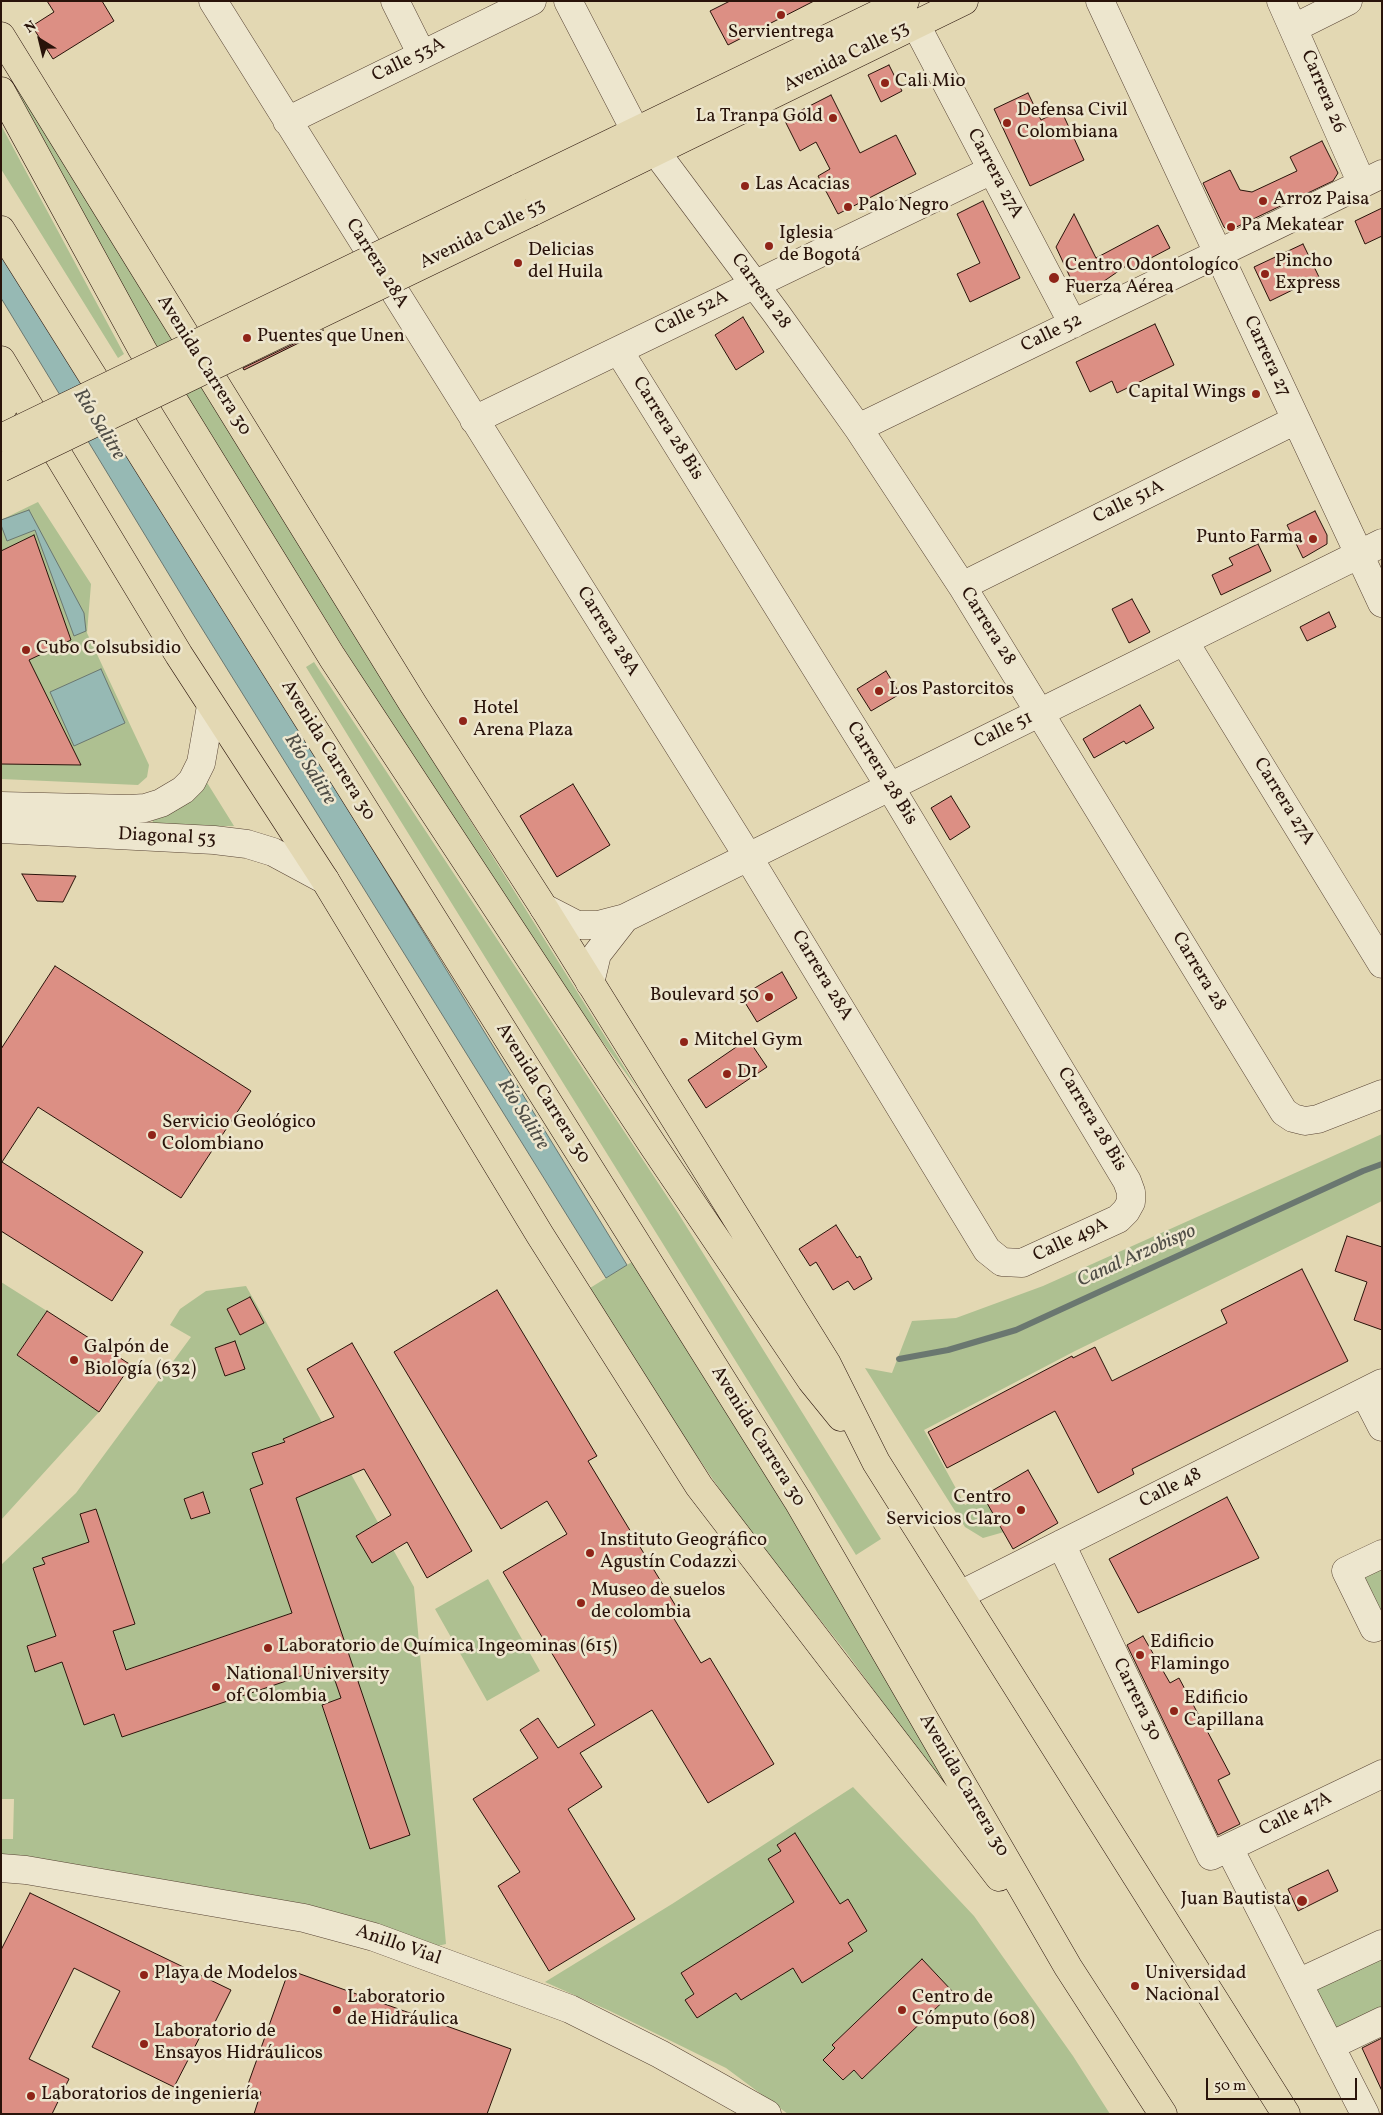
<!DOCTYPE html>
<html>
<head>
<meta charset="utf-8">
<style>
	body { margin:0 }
	#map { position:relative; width:1383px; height:2115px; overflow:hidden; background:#e3d8b3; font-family:Vollkorn,serif }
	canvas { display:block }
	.frame { position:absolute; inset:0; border:2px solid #29130a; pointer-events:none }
	.north { position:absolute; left:15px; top:15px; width:50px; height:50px; -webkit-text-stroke:4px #ede6ce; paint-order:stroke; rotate:324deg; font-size:14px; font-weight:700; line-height:20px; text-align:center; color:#29130a }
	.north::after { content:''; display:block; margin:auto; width:18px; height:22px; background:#29130a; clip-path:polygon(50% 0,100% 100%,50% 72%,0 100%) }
	.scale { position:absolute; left:1206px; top:2078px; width:151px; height:22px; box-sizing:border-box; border:2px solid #29130a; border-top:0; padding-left:6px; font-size:15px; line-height:18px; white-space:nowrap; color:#29130a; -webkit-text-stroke:4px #ede6ce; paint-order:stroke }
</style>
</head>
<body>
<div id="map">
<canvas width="1383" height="2115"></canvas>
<div class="frame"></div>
<div class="north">N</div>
<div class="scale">50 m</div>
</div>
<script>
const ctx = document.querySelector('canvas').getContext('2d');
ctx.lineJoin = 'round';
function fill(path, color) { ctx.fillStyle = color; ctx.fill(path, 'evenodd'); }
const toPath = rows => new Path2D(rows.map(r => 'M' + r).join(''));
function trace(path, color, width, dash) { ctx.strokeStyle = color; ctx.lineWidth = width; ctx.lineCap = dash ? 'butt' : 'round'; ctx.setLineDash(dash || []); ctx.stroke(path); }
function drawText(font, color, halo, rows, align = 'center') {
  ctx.font = font + ' Vollkorn,serif'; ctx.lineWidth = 5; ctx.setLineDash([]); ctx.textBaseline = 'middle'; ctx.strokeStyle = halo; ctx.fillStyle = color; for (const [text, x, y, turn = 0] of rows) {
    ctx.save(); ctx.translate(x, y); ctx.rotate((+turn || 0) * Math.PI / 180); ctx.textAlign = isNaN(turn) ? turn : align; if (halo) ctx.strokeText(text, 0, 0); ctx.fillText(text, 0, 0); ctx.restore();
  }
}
const green = toPath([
	[4,65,357,639,639,1091,525,937,216,445,125,295],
	[1,125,124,354,118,358,1,169],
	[38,502,91,584,87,633,149,765,147,777,138,785,1,779,1,520],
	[314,662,678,1213,881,1539,856,1555,377,783,306,667],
	[206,781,234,826,152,827,153,820,182,806],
	[1382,1134,1382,1201,1075,1351,924,1430,965,1505,983,1496,1004,1532,983,1538,965,1527,865,1368,892,1373,912,1321,956,1318,1043,1286],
	[635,1260,751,1440,980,1836,846,1652,742,1522,659,1400,590,1288],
	[1,1282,47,1311,17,1355,99,1412,1,1520],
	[246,1286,414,1587,446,1944,425,1949,1,1859,1,1839,13,1839,14,1799,1,1799,1,1565,76,1493,191,1337,170,1325,180,1309,206,1291],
	[250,1297,263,1323,240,1335,227,1309],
	[235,1342,244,1369,225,1376,215,1348],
	[283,1439,341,1478,306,1493],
	[278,1445,410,1835,371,1848,322,1706,341,1698,330,1666,122,1737,114,1714,84,1725,62,1662,35,1671,27,1646,56,1636,33,1568,45,1564,42,1558,70,1548,93,1553,80,1514,96,1509,135,1624,113,1631,93,1681,312,1606,282,1584,250,1489,263,1484,253,1453],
	[203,1492,210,1513,191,1519,184,1499],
	[373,1526,388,1553,372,1562,356,1536],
	[1382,1561,1382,1615,1359,1573],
	[488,1579,540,1671,487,1701,435,1609],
	[853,1787,974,1916,1073,2056,1110,2114,788,2114,726,2068,610,2011,545,1982,672,1904],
	[953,1992,862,2079,854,2070,843,2080,824,2060,835,2048,832,2045],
	[1382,1944,1382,2021,1330,2045,1298,1983]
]);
const water = toPath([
	[1,242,627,1265,606,1278,193,614,1,298,1,242],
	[29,510,84,613,86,631,74,636,35,530,7,541,1,525,1,520,29,510],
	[101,669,125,723,74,746,50,692,101,669]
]);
const stream = toPath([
	[899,1359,948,1350,1016,1330,1363,1171,1382,1164]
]);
const building = toPath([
	[47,1,102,1,114,21,53,59,32,26,54,12,47,1],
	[730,1,814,1,728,45,710,11,730,1],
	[889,65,902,91,881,102,868,75,889,65],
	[1028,93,1041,120,1061,110,1084,160,1030,186,994,109,1028,93],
	[831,95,860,153,896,135,916,174,838,214,818,176,830,169,816,142,800,151,784,119,831,95],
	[1322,141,1338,173,1333,181,1228,231,1224,227,1203,183,1230,170,1240,190,1252,192,1297,171,1290,157,1322,141],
	[983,201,1020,278,970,302,957,274,980,263,957,214,983,201],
	[1382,208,1382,236,1365,244,1355,221,1382,208],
	[1074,214,1096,258,1158,225,1170,248,1128,270,1126,266,1091,290,1076,290,1056,247,1074,214],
	[1303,244,1319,277,1270,301,1254,267,1303,244],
	[743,317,764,352,736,370,715,335,743,317],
	[1155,324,1174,365,1117,393,1112,381,1090,392,1076,362,1155,324],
	[323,330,323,331,244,370,243,368,323,330],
	[1315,511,1327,535,1327,544,1303,558,1287,525,1315,511],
	[34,535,71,640,29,660,81,765,1,764,1,551,34,535],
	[1258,544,1271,571,1221,595,1212,575,1233,565,1229,558,1258,544],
	[1132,599,1150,632,1129,643,1112,609,1132,599],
	[1329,612,1336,627,1307,641,1300,627,1329,612],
	[886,671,900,694,871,711,857,689,886,671],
	[1140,705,1154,728,1126,744,1124,741,1094,758,1083,739,1140,705],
	[573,784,610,845,557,877,520,816,573,784],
	[951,796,970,827,950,840,931,808,951,796],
	[22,874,76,876,63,902,37,901,22,874],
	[55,966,251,1091,181,1198,38,1107,2,1162,143,1252,112,1301,1,1231,1,1049,55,966],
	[782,972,797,998,757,1022,741,996,782,972],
	[748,1039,767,1067,706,1108,688,1080,748,1039],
	[836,1225,857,1258,860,1256,872,1279,854,1290,848,1281,833,1290,816,1262,810,1266,799,1249,836,1225],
	[1347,1236,1382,1247,1382,1330,1354,1320,1367,1282,1335,1271,1347,1236],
	[1302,1269,1348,1361,1132,1469,1134,1474,1098,1493,1055,1411,947,1468,928,1432,1072,1356,1073,1358,1095,1347,1112,1381,1227,1323,1221,1310,1302,1269],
	[497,1290,597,1456,588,1461,680,1613,673,1617,701,1663,710,1658,774,1764,708,1803,652,1710,580,1753,602,1787,568,1809,635,1919,549,1971,498,1886,520,1872,473,1799,538,1758,520,1730,538,1718,558,1748,595,1725,503,1572,567,1534,547,1501,501,1529,394,1352,497,1290],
	[250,1297,264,1323,240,1335,227,1309,250,1297],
	[47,1311,131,1365,99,1412,17,1355,47,1311],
	[235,1341,245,1369,225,1376,215,1348,235,1341],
	[352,1343,472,1551,427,1578,407,1542,372,1563,356,1536,391,1515,364,1469,296,1498,410,1835,370,1849,322,1705,341,1698,330,1666,122,1737,114,1714,84,1725,62,1662,35,1672,27,1646,56,1636,33,1568,45,1564,42,1558,89,1542,80,1514,96,1509,135,1624,113,1631,126,1670,292,1613,250,1489,263,1484,252,1453,285,1442,283,1439,334,1417,307,1369,352,1343],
	[1028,1470,1058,1523,1013,1549,983,1496,1028,1470],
	[203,1492,210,1513,191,1519,184,1499,203,1492],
	[1227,1497,1259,1558,1138,1613,1109,1559,1227,1497],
	[1143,1636,1170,1683,1179,1678,1230,1774,1218,1780,1240,1824,1218,1835,1127,1645,1143,1636],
	[795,1833,840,1904,848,1899,867,1931,848,1943,853,1951,802,1983,793,1968,741,2000,736,1993,697,2018,685,2000,694,1994,681,1973,794,1902,768,1859,781,1851,777,1845,795,1833],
	[1328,1870,1338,1891,1298,1911,1288,1889,1328,1870],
	[30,1893,231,1990,209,2034,203,2031,174,2087,92,2047,120,1991,74,1968,29,2059,69,2079,52,2114,1,2114,1,1950,30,1893],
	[922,1959,953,1992,862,2079,854,2070,843,2080,823,2060,835,2048,832,2045,922,1959],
	[289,1970,511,2049,487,2114,254,2114,261,2092,247,2087,289,1970],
	[1382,2038,1382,2091,1362,2048,1382,2038]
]);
const minor = toPath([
	[213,1,739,842,987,1250,1002,1262,1022,1263,1118,1219,1126,1211,1131,1202,1131,1192,1127,1181,890,787,619,351],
	[395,1,422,55],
	[568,1,636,132],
	[1100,1,1382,603],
	[1281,1,1362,184],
	[916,25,1073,324],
	[1294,28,1348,1],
	[287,121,532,1],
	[656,152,776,313,858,428,962,586,1284,1112,1293,1118,1305,1121,1318,1119,1382,1094],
	[474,420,992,170],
	[858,428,1382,174],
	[962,586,1296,420],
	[1184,641,1382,964],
	[1,806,130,809,145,808,161,803,183,790,192,781,201,763,211,706],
	[1,829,214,840,247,844,273,852,325,880],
	[544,908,577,925,598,925,625,918,1382,543],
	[590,983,597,954,625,918],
	[1364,1392,1382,1427],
	[1061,1544,1211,1856,1382,1774],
	[1382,1554,1346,1571,1374,1628,1382,1625],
	[960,1595,1382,1383],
	[1229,1848,1365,2114],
	[1,1868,26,1870,304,1918,374,1937,570,2009,660,2054,767,2114],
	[1298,1983,1382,1944],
	[1330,2046,1382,2021]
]);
const major = toPath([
	[518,188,905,1],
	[532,212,964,1]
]);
const highway = toPath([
	[1,36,413,704,544,908,827,1364,876,1462,1286,2114],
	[1,91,142,349,332,657,654,1147,811,1380,841,1417],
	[1,230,798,1501,1068,1967,1163,2114],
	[1,360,179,655,325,880,540,1235,699,1486,999,1877],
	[1,411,7,400,10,375]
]);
const majorBridge = toPath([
	[1,438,518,188],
	[1,468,532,212]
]);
const markers = [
	[781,15,5,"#8f2418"],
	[885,83,5,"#8f2418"],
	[833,118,5,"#8f2418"],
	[1007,123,5,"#8f2418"],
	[745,186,5,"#8f2418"],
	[1263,201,5,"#8f2418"],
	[848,207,5,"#8f2418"],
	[1231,227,5,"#8f2418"],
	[769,246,5,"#8f2418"],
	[518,263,5,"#8f2418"],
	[1265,274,5,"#8f2418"],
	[1054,278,6,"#8f2418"],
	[247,338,5,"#8f2418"],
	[1256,394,5,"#8f2418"],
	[1313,539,5,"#8f2418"],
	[26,650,5,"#8f2418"],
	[879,691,5,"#8f2418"],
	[463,721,5,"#8f2418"],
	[769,997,5,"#8f2418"],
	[684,1042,5,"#8f2418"],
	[727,1074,5,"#8f2418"],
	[152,1135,5,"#8f2418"],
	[74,1360,5,"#8f2418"],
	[1021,1510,5,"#8f2418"],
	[590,1553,5,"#8f2418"],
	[581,1603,5,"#8f2418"],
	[268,1648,5,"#8f2418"],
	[1140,1655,5,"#8f2418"],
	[216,1687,5,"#8f2418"],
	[1174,1711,5,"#8f2418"],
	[1302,1901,6,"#8f2418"],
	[144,1975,5,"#8f2418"],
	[1135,1986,5,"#8f2418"],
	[337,2010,5,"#8f2418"],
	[902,2010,5,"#8f2418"],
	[144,2044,5,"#8f2418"],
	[31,2096,5,"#8f2418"]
];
const poiNames = [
	["Servientrega",781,34,"center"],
	["Cali Mio",895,83],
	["Defensa Civil",1017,112],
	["Colombiana",1017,134],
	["La Tranpa Gold",823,118,"right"],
	["Las Acacias",755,186],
	["Arroz Paisa",1273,201],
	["Palo Negro",858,207],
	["Pa Mekatear",1241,227],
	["Iglesia",779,235],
	["de Bogotá",779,257],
	["Delicias",528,252],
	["del Huila",528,274],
	["Pincho",1275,263],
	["Express",1275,285],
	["Centro Odontologíco",1065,267],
	["Fuerza Aérea",1065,289],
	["Puentes que Unen",257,338],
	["Capital Wings",1246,394,"right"],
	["Punto Farma",1303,539,"right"],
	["Cubo Colsubsidio",36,650],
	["Los Pastorcitos",889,691],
	["Hotel",473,710],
	["Arena Plaza",473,732],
	["Boulevard 50",759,997,"right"],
	["Mitchel Gym",694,1042],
	["D1",737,1074],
	["Servicio Geológico",162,1124],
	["Colombiano",162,1146],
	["Galpón de",84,1349],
	["Biología (632)",84,1371],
	["Centro",1011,1499,"right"],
	["Servicios Claro",1011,1521,"right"],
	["Instituto Geográfico",600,1542],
	["Agustín Codazzi",600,1564],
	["Museo de suelos",591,1592],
	["de colombia",591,1614],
	["Edificio",1150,1644],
	["Flamingo",1150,1666],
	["Laboratorio de Química Ingeominas (615)",278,1648],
	["National University",226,1676],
	["of Colombia",226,1698],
	["Edificio",1184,1700],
	["Capillana",1184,1722],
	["Juan Bautista",1291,1901,"right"],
	["Playa de Modelos",154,1975],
	["Universidad",1145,1975],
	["Nacional",1145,1997],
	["Laboratorio",347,1999],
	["de Hidráulica",347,2021],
	["Centro de",912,1999],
	["Cómputo (608)",912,2021],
	["Laboratorio de",154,2033],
	["Ensayos Hidráulicos",154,2055],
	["Laboratorios de ingeniería",41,2096]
];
const streetNames = [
	["Avenida Calle 53",847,58,-26],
	["Calle 53A",409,61,-26],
	["Carrera 26",1322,92,67],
	["Carrera 27A",994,174,62],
	["Avenida Calle 53",483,235,-26],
	["Carrera 28A",376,264,58],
	["Carrera 28",760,292,54],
	["Calle 52A",692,314,-26],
	["Calle 52",1052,334,-26],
	["Carrera 27",1266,357,65],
	["Avenida Carrera 30",203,366,58],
	["Carrera 28 Bis",667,429,58],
	["Calle 51A",1129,503,-26],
	["Carrera 28",987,627,58],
	["Carrera 28A",607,632,58],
	["Calle 51",1004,731,-26],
	["Avenida Carrera 30",327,751,58],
	["Carrera 28 Bis",881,774,58],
	["Carrera 27A",1283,802,58],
	["Diagonal 53",167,838,3],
	["Carrera 28",1198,972,59],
	["Carrera 28A",821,976,59],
	["Avenida Carrera 30",542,1094,58],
	["Carrera 28 Bis",1091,1120,59],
	["Calle 49A",1071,1241,-25],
	["Avenida Carrera 30",757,1437,58],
	["Calle 48",1171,1489,-27],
	["Carrera 30",1136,1700,64],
	["Avenida Carrera 30",963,1786,60],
	["Calle 47A",1296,1815,-26],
	["Anillo Vial",398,1946,19]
];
const waterNames = [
	["Río Salitre",98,425,58],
	["Río Salitre",309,770,58],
	["Río Salitre",522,1115,58],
	["Canal Arzobispo",1137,1257,-24]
];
fill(green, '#aec091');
fill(water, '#96b9b4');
trace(water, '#6a7770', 1);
trace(stream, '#6a7770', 6);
fill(building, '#dc8f84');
trace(building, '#29130a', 1);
trace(minor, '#584434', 29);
trace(major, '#29130a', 29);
trace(highway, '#29130a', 29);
trace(minor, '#ede6ce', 28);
trace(major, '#e3d8b3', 28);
trace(highway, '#e3d8b3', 28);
trace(majorBridge, '#29130a', 29, []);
trace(majorBridge, '#e3d8b3', 28);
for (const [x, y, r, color] of markers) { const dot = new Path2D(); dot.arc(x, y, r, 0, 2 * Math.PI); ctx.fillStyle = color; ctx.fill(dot); trace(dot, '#ede6ce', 2); }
drawText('19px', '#29130a', '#ede6ce', poiNames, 'left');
drawText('19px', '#29130a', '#ede6ce', streetNames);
drawText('italic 20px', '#4f4d46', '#ede6ce', waterNames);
</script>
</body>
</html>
